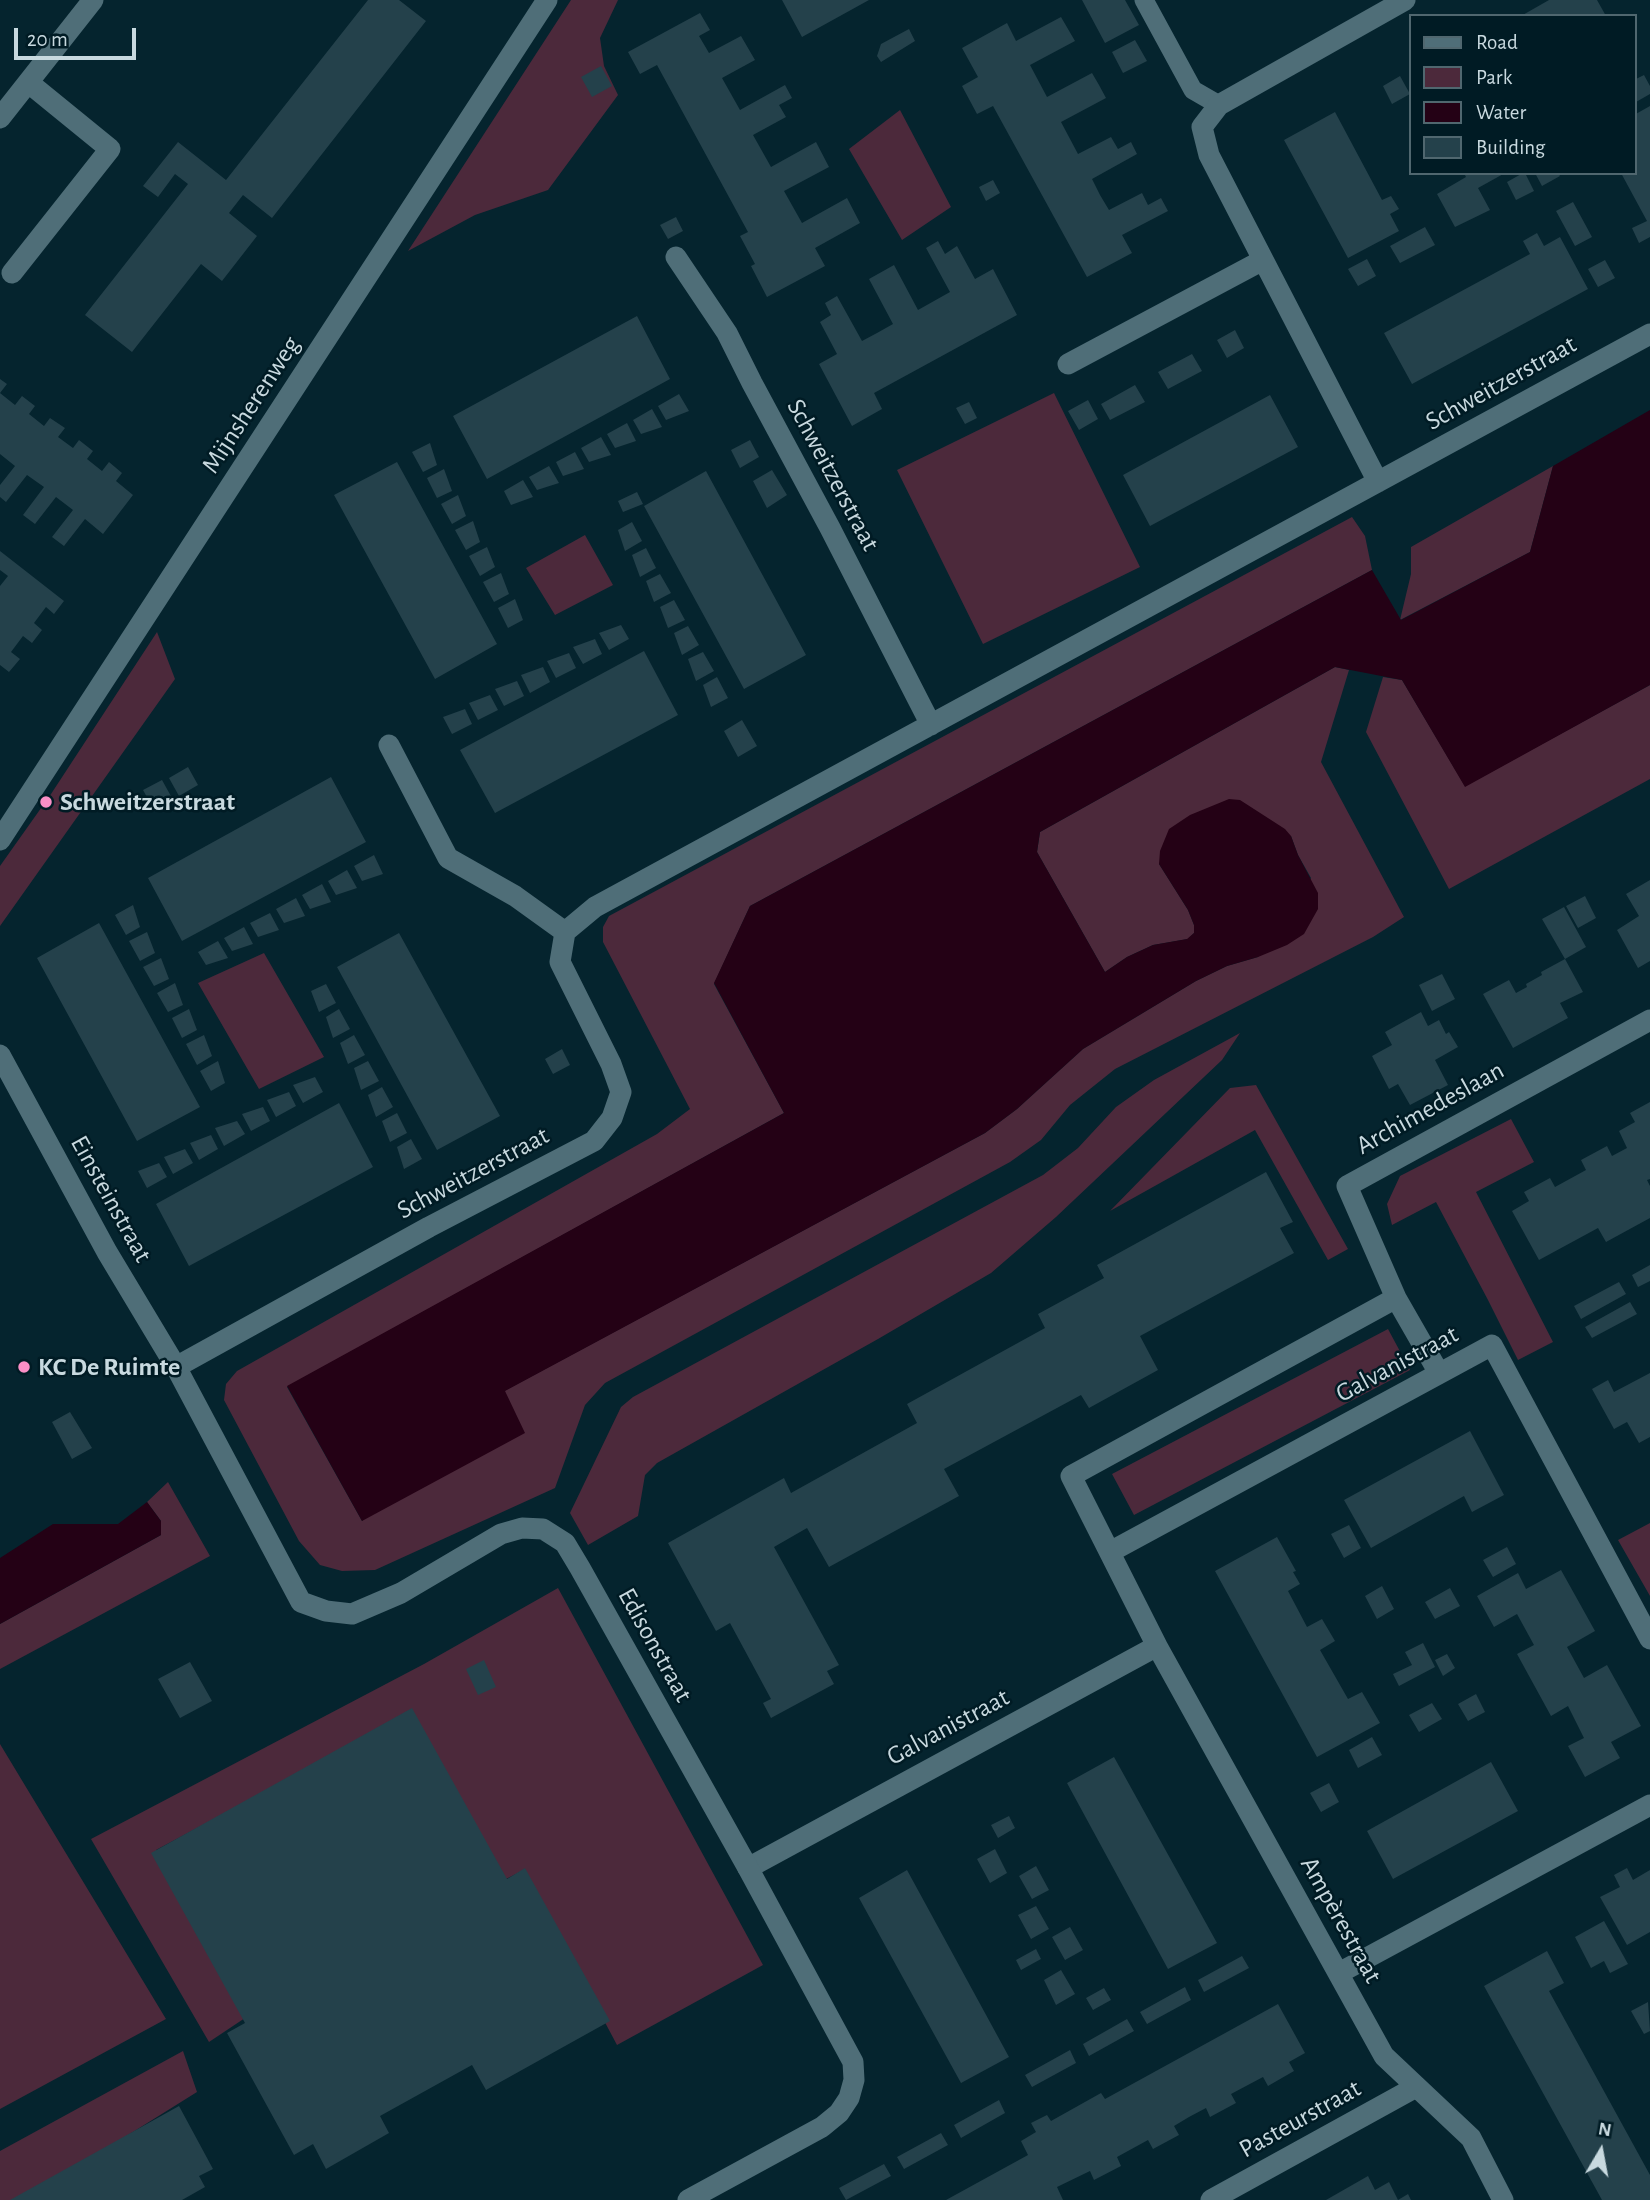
<!DOCTYPE html>
<html>
<head>
<meta charset="utf-8">
<style>
	body { margin:0 }
	#map { position:relative; width:1650px; height:2200px; overflow:hidden; background:#05242e; font-family:"Alegreya Sans",sans-serif }
	canvas { display:block }
	.legend { position:absolute; left:1409px; top:14px; width:228px; height:161px; box-sizing:border-box; background:#001b24; border:2px solid #50676f; margin:0; padding:9px 12px; list-style:none; font-size:21px; color:#c8d9df }
	.legend li { display:flex; align-items:center; gap:14px; height:35px }
	.legend b { width:35px; border:2px solid #50676f }
	.north { position:absolute; left:1566px; top:2116px; width:70px; height:70px; -webkit-text-stroke:5px #001b24; paint-order:stroke; rotate:10deg; font-size:19px; font-weight:700; line-height:28px; text-align:center; color:#c8d9df }
	.north::after { content:''; display:block; margin:auto; width:24px; height:32px; background:#c8d9df; clip-path:polygon(50% 0,100% 100%,50% 72%,0 100%) }
	.scale { position:absolute; left:14px; top:28px; width:122px; height:32px; box-sizing:border-box; border:4px solid #c8d9df; border-top:0; padding-left:9px; font-size:21px; line-height:24px; white-space:nowrap; color:#c8d9df; -webkit-text-stroke:5px #001b24; paint-order:stroke }
</style>
</head>
<body>
<div id="map">
<canvas width="1650" height="2200"></canvas>
<ul class="legend">
<li><b style="height:9px;background:#4f6e78"></b>Road</li>
<li><b style="height:19px;background:#4c293b"></b>Park</li>
<li><b style="height:19px;background:#240115"></b>Water</li>
<li><b style="height:19px;background:#24414b"></b>Building</li>
</ul>
<div class="north">N</div>
<div class="scale">20 m</div>
</div>
<script>
const ctx = document.querySelector('canvas').getContext('2d');
ctx.lineJoin = 'round';
function fill(path, color) { ctx.fillStyle = color; ctx.fill(path, 'evenodd'); }
const toPath = rows => new Path2D(rows.map(r => 'M' + r).join(''));
function trace(path, color, width, dash) { ctx.strokeStyle = color; ctx.lineWidth = width; ctx.lineCap = dash ? 'butt' : 'round'; ctx.setLineDash(dash || []); ctx.stroke(path); }
function drawText(font, color, halo, rows, align = 'center') {
  ctx.font = font + ' "Alegreya Sans",sans-serif'; ctx.lineWidth = 5; ctx.setLineDash([]); ctx.textBaseline = 'middle'; ctx.strokeStyle = halo; ctx.fillStyle = color; for (const [text, x, y, turn = 0] of rows) {
    ctx.save(); ctx.translate(x, y); ctx.rotate((+turn || 0) * Math.PI / 180); ctx.textAlign = isNaN(turn) ? turn : align; if (halo) ctx.strokeText(text, 0, 0); ctx.fillText(text, 0, 0); ctx.restore();
  }
}
const green = toPath([
	[571,0,618,0,600,38,604,66,618,95,548,190,475,215,408,251],
	[900,110,951,207,902,240,849,149],
	[1054,393,1140,567,983,644,897,470],
	[1553,466,1530,552,1400,620,1411,574,1411,547],
	[1352,517,1365,536,1372,570,750,906,714,984,784,1113,287,1387,362,1521,504,1391,985,1133,1017,1109,1083,1049,1196,981,1227,966,1258,957,1311,878,1298,855,1291,836,1159,864,1188,910,1194,925,1194,933,1188,939,1153,945,1127,957,1105,972,1037,852,1040,832,1335,667,1349,670,1321,762,1404,917,1373,937,1115,1069,1070,1105,1041,1140,1010,1162,605,1383,585,1405,555,1488,375,1570,342,1571,320,1565,299,1541,224,1400,226,1384,237,1371,657,1134,690,1109,603,942,603,927,609,916],
	[585,535,613,585,555,615,526,568],
	[157,632,175,679,0,926,0,866,51,794],
	[1383,677,1402,680,1465,786,1650,685,1650,779,1449,889,1366,732],
	[264,953,324,1057,259,1089,198,983],
	[1240,1033,1222,1060,1056,1217,991,1273,878,1339,657,1463,645,1475,638,1516,588,1545,570,1513,621,1407,633,1397,1043,1175,1078,1148,1116,1107,1154,1080],
	[1256,1085,1348,1249,1328,1260,1255,1130,1110,1211,1230,1088],
	[1511,1119,1534,1162,1476,1192,1553,1342,1518,1360,1488,1300,1436,1202,1392,1225,1387,1204,1400,1176],
	[1388,1329,1410,1370,1134,1515,1112,1474],
	[168,1482,210,1556,0,1669,0,1624,161,1535,161,1521,147,1502],
	[1650,1523,1650,1596,1618,1540],
	[558,1588,763,1965,617,2045,524,1870,502,1881,413,1713,156,1850,245,2018,209,2042,91,1839,424,1664],
	[0,1744,166,2019,0,2109],
	[183,2051,197,2092,24,2200,0,2200,0,2151]
]);
const water = toPath([
	[1650,410,1650,685,1465,787,1402,680,1335,667,1040,832,1037,852,1105,972,1127,957,1153,945,1187,939,1194,933,1194,925,1188,910,1159,864,1160,851,1169,829,1190,815,1229,799,1240,800,1285,829,1291,836,1298,855,1318,893,1318,909,1304,934,1287,945,1258,957,1227,966,1196,981,1083,1049,1017,1109,985,1133,505,1391,525,1433,362,1521,287,1386,784,1113,714,983,750,906,1372,570,1401,620,1530,552,1553,466],
	[147,1502,161,1521,161,1535,0,1624,0,1558,53,1524,118,1524]
]);
const building = toPath([
	[368,0,399,0,426,21,272,218,243,195,229,213,257,236,222,281,201,264,132,352,85,315,188,184,175,174,158,197,143,186,178,142,226,180],
	[782,0,869,0,802,37],
	[1082,0,1125,0,1139,25,1105,43],
	[1549,0,1597,0,1606,16,1521,16],
	[700,13,710,30,699,36,709,53,741,36,755,60,722,78,740,110,785,85,792,98,779,105,786,117,753,135,771,167,816,142,829,167,784,191,802,223,847,198,860,223,815,248,825,266,767,297,751,266,755,264,740,236,748,232,657,65,640,74,628,52],
	[1061,17,1075,41,1030,65,1047,97,1092,73,1099,85,1106,98,1061,122,1078,154,1111,137,1118,149,1131,142,1137,154,1092,179,1100,195,1109,210,1142,193,1148,205,1161,198,1168,211,1122,235,1132,253,1087,277,993,106,977,114,962,86,978,77,962,48,1007,23,1016,41],
	[909,29,915,41,881,62,877,56,881,44],
	[1135,40,1147,61,1123,73,1112,52],
	[601,66,612,86,592,97,581,77],
	[1644,75,1650,86,1650,94,1636,102,1634,80],
	[1400,76,1410,94,1392,104,1383,86],
	[1650,106,1650,237,1639,243,1632,228,1647,221,1621,173,1634,173,1634,115],
	[1335,112,1382,200,1391,196,1399,209,1390,214,1399,231,1348,258,1284,140],
	[1464,173,1505,173,1478,188,1490,210,1455,227,1437,194,1466,177],
	[1523,173,1525,173,1534,191,1516,200,1507,182],
	[1535,173,1558,173,1560,176,1542,186],
	[993,180,1000,193,986,201,979,187],
	[1573,202,1592,237,1575,246,1556,211],
	[676,217,683,231,668,239,660,225],
	[1425,227,1435,245,1400,263,1390,246],
	[1537,233,1544,246,1560,237,1588,289,1412,384,1384,333,1530,254,1523,241],
	[938,241,945,254,957,246,975,279,993,269,1017,315,874,393,882,409,852,426,819,364,837,354,820,322,831,315,825,303,837,296,862,341,877,333,893,324,869,279,894,265,918,310,950,292,926,248],
	[1367,259,1376,276,1358,286,1348,269],
	[1605,260,1615,278,1598,287,1588,269],
	[637,316,670,379,487,479,453,416],
	[1235,330,1244,348,1227,358,1217,340],
	[1192,354,1202,371,1168,389,1158,372],
	[0,379,7,384,0,393,15,405,22,396,35,406,29,414,44,426,50,418,65,428,58,437,73,448,79,440,93,451,87,459,102,471,109,462,122,473,116,481,133,495,103,534,85,519,64,546,52,537,73,510,56,497,35,524,23,515,44,487,27,475,6,502,0,497,0,485,15,466,0,454],
	[1135,385,1145,402,1110,420,1101,404],
	[679,394,689,411,666,420,658,406],
	[1270,395,1298,447,1150,526,1123,475],
	[1088,400,1098,419,1079,430,1068,411],
	[969,402,977,418,965,424,956,408],
	[652,409,662,427,641,434,633,420],
	[627,423,636,441,615,448,607,434],
	[601,437,611,455,589,462,581,448],
	[750,440,759,457,740,468,731,450],
	[430,443,437,465,423,472,412,452],
	[575,452,584,469,563,476,556,462],
	[397,462,497,644,435,679,334,495],
	[549,466,559,483,537,490,529,477],
	[444,469,452,491,437,498,427,478],
	[772,470,787,495,767,508,753,481],
	[706,471,806,655,744,689,644,506],
	[523,480,533,497,511,505,504,491],
	[637,492,643,504,623,512,618,501],
	[458,495,466,516,452,524,441,504],
	[473,521,480,542,466,550,455,530],
	[632,522,642,541,625,551,618,530],
	[487,547,495,567,480,576,469,556],
	[646,548,656,568,640,577,632,555],
	[0,551,64,601,54,614,46,607,34,623,42,630,32,643,23,636,11,652,20,659,9,672,0,665,0,586,8,576,0,570],
	[501,573,509,594,494,602,483,582],
	[660,574,671,593,654,602,646,581],
	[515,599,523,620,508,628,498,608],
	[674,600,685,620,668,628,660,607],
	[621,625,629,639,609,650,599,633],
	[688,626,699,645,682,655,674,633],
	[595,639,602,654,583,664,573,647],
	[644,651,678,715,495,813,460,750],
	[703,652,714,671,696,681,688,659],
	[569,653,576,668,556,678,547,661],
	[543,667,550,682,530,693,521,675],
	[717,677,728,698,711,707,703,685],
	[517,681,524,696,504,706,495,689],
	[490,695,498,710,478,720,469,703],
	[465,709,472,724,452,734,443,717],
	[742,720,757,746,738,757,724,731],
	[188,767,198,785,179,796,169,778],
	[331,777,366,842,182,941,148,878],
	[162,780,172,798,153,808,143,790],
	[374,855,383,874,362,881,354,866],
	[347,870,357,888,336,895,328,881],
	[1650,880,1650,961,1638,968,1617,930,1639,916,1626,894],
	[322,884,331,902,310,909,302,895],
	[1585,896,1596,918,1578,928,1566,906],
	[296,898,305,916,284,923,276,909],
	[133,905,140,927,126,935,115,915],
	[1564,907,1586,947,1565,959,1542,919],
	[270,913,279,930,258,937,250,923],
	[99,923,200,1107,137,1141,37,958],
	[244,927,253,944,232,951,224,938],
	[147,932,155,953,140,961,129,941],
	[399,933,500,1116,437,1150,337,967],
	[218,941,228,958,206,965,198,952],
	[161,958,169,979,154,986,143,967],
	[1565,959,1583,992,1560,1003,1568,1018,1513,1048,1483,994,1509,980,1516,993,1527,987,1526,984,1542,975,1541,972],
	[1442,974,1455,999,1432,1011,1419,985],
	[175,983,183,1005,168,1012,157,993],
	[326,984,336,1003,319,1012,311,991],
	[189,1009,197,1030,182,1038,172,1018],
	[339,1009,350,1029,333,1038,326,1017],
	[1421,1012,1428,1026,1439,1020,1446,1034,1449,1032,1458,1047,1435,1060,1448,1085,1410,1105,1398,1084,1389,1089,1372,1056,1392,1045,1385,1032],
	[204,1035,212,1056,197,1065,186,1044],
	[354,1035,365,1055,348,1064,340,1043],
	[562,1049,570,1065,553,1074,545,1059],
	[218,1061,225,1083,211,1091,200,1071],
	[368,1061,379,1081,361,1090,354,1068],
	[315,1077,323,1092,303,1103,293,1085],
	[382,1087,393,1107,376,1117,368,1095],
	[289,1092,296,1106,276,1117,267,1100],
	[1650,1102,1650,1179,1647,1180,1650,1186,1650,1218,1606,1242,1598,1228,1539,1260,1512,1211,1529,1201,1524,1192,1550,1178,1555,1187,1586,1170,1581,1160,1607,1146,1612,1156,1627,1148,1619,1131,1635,1122,1630,1113],
	[339,1103,373,1167,189,1266,156,1204],
	[263,1107,270,1121,251,1131,242,1114],
	[397,1113,407,1133,390,1142,382,1121],
	[237,1121,245,1134,224,1146,215,1128],
	[211,1135,218,1149,199,1160,190,1143],
	[411,1139,422,1159,404,1169,397,1147],
	[185,1149,193,1163,173,1174,164,1157],
	[159,1163,167,1177,147,1188,138,1171],
	[1266,1172,1293,1222,1280,1228,1294,1253,1140,1336,1158,1370,1089,1408,1081,1395,944,1469,959,1496,829,1567,807,1528,774,1547,839,1665,827,1671,834,1684,771,1718,763,1703,771,1699,730,1623,716,1631,668,1543,784,1478,791,1493,917,1423,907,1404,1045,1328,1038,1314,1104,1278,1097,1265],
	[1650,1265,1650,1281,1638,1287,1632,1275],
	[1619,1282,1626,1294,1581,1319,1574,1306],
	[1630,1302,1637,1314,1592,1338,1585,1327],
	[1650,1373,1650,1437,1639,1443,1627,1422,1614,1429,1592,1389,1608,1380,1614,1392],
	[70,1412,92,1448,72,1459,52,1422],
	[1470,1431,1504,1495,1472,1512,1464,1496,1371,1548,1344,1500],
	[1349,1525,1361,1548,1344,1558,1331,1534],
	[1277,1537,1296,1571,1293,1572,1300,1584,1288,1591,1297,1608,1307,1627,1322,1619,1335,1641,1320,1650,1348,1699,1362,1692,1380,1723,1317,1757,1215,1571],
	[1507,1547,1516,1564,1493,1577,1483,1560],
	[1561,1570,1595,1631,1567,1647,1584,1678,1607,1665,1641,1726,1611,1742,1620,1758,1585,1777,1568,1746,1584,1738,1568,1706,1551,1716,1517,1654,1534,1645,1517,1614,1494,1627,1477,1596,1518,1573,1526,1589],
	[1382,1586,1394,1609,1377,1619,1365,1596],
	[1450,1588,1460,1606,1435,1619,1425,1602],
	[1423,1643,1435,1667,1399,1686,1393,1674,1412,1665,1405,1652],
	[1447,1654,1455,1668,1443,1676,1435,1660],
	[484,1660,496,1687,478,1695,466,1669],
	[190,1662,212,1701,180,1718,158,1679],
	[1476,1694,1485,1712,1468,1721,1458,1704],
	[1432,1703,1442,1719,1419,1732,1409,1715],
	[412,1708,507,1879,525,1868,610,2021,486,2090,472,2065,380,2116,389,2133,326,2169,313,2144,294,2155,227,2033,245,2023,151,1853],
	[1372,1737,1382,1755,1358,1768,1349,1750],
	[1114,1757,1217,1943,1168,1969,1067,1783],
	[1491,1762,1518,1811,1393,1879,1367,1831],
	[1329,1783,1339,1802,1321,1812,1310,1793],
	[1009,1816,1015,1828,998,1838,991,1825],
	[995,1849,1007,1873,990,1883,977,1859],
	[1036,1866,1049,1890,1032,1899,1019,1876],
	[1627,1868,1633,1880,1650,1870,1650,1932,1627,1945,1600,1897,1620,1887,1614,1875],
	[907,1870,1009,2057,961,2083,859,1898],
	[1036,1906,1049,1929,1031,1939,1018,1915],
	[1604,1921,1628,1964,1610,1973,1604,1961,1591,1968,1575,1937],
	[1070,1927,1083,1950,1065,1960,1052,1937],
	[1036,1949,1041,1959,1021,1970,1016,1960],
	[1547,1951,1564,1983,1549,1991,1650,2175,1650,2200,1602,2200,1484,1986],
	[1242,1956,1249,1968,1204,1992,1198,1980],
	[1061,1970,1075,1994,1056,2005,1044,1980],
	[1185,1987,1191,2000,1147,2024,1140,2012],
	[1104,1988,1111,2000,1093,2010,1086,1998],
	[1648,2002,1650,2031,1644,2034,1631,2011],
	[1278,2004,1305,2053,1289,2062,1294,2071,1268,2086,1263,2077,1231,2094,1236,2103,1210,2117,1206,2108,1189,2117,1174,2126,1179,2135,1153,2149,1148,2140,1117,2157,1121,2166,1094,2180,1090,2171,1057,2187,1063,2200,946,2200,1028,2155,1021,2141,1036,2132,1031,2123,1047,2115,1051,2121,1101,2093,1105,2099],
	[1127,2019,1134,2031,1089,2056,1083,2044],
	[1070,2050,1076,2063,1032,2087,1025,2075],
	[999,2100,1005,2113,961,2138,954,2125],
	[179,2106,213,2169,199,2176,205,2187,182,2200,10,2200],
	[941,2133,948,2145,904,2169,897,2157],
	[884,2164,891,2176,846,2200,839,2188],
	[1368,2176,1375,2190,1389,2182,1398,2200,1408,2194,1411,2200,1326,2200]
]);
const service = toPath([
	[1144,0,1193,90,1219,105]
]);
const minor = toPath([
	[0,118,93,0],
	[676,257,727,333,752,383,830,528,931,725],
	[12,273,110,149,29,83],
	[1068,364,1263,260],
	[1378,482,1209,155,1202,127,1219,105,1405,0],
	[389,745,448,858,515,896,565,932],
	[176,1367,429,1227,594,1141,612,1118,621,1092,611,1064,560,962,565,932,595,907,1650,334],
	[1439,1373,1396,1298,1347,1186,1650,1020],
	[1110,1552,1492,1345,1650,1639],
	[1157,1646,1384,2056,1471,2138,1503,2200],
	[748,1868,1157,1646,1071,1476,1396,1298],
	[1339,1973,1650,1805],
	[1211,2200,1416,2087]
]);
const tertiary = toPath([
	[0,840,547,0],
	[0,1055,107,1252,176,1367,301,1602,326,1611,352,1614,401,1593,501,1534,522,1528,543,1529,565,1543,580,1568,748,1868,853,2062,854,2080,849,2098,839,2113,822,2127,688,2200]
]);
const markers = [
	[46,802,7,"#fa8fc6"],
	[24,1367,7,"#fa8fc6"]
];
const streetNames = [
	["Schweitzerstraat",1501,383,-29],
	["Mijnsherenweg",251,405,-57],
	["Schweitzerstraat",833,475,62],
	["Archimedeslaan",1430,1108,-29],
	["Schweitzerstraat",473,1173,-28],
	["Einsteinstraat",111,1199,61],
	["Galvanistraat",1397,1364,-28],
	["Edisonstraat",655,1645,61],
	["Galvanistraat",948,1727,-28],
	["Ampèrestraat",1341,1920,61],
	["Pasteurstraat",1300,2119,-29]
];
const poiNames = [
	["Schweitzerstraat",60,802],
	["KC De Ruimte",38,1367]
];
fill(green, '#4c293b');
fill(water, '#240115');
fill(building, '#24414b');
trace(service, '#4f6e78', 19);
trace(minor, '#4f6e78', 21);
trace(tertiary, '#4f6e78', 21);
for (const [x, y, r, color] of markers) { const dot = new Path2D(); dot.arc(x, y, r, 0, 2 * Math.PI); ctx.fillStyle = color; ctx.fill(dot); trace(dot, '#001b24', 2.5); }
drawText('26px', '#c8d9df', '#001b24', streetNames);
drawText('bold 26px', '#c8d9df', '#001b24', poiNames, 'left');
</script>
</body>
</html>
